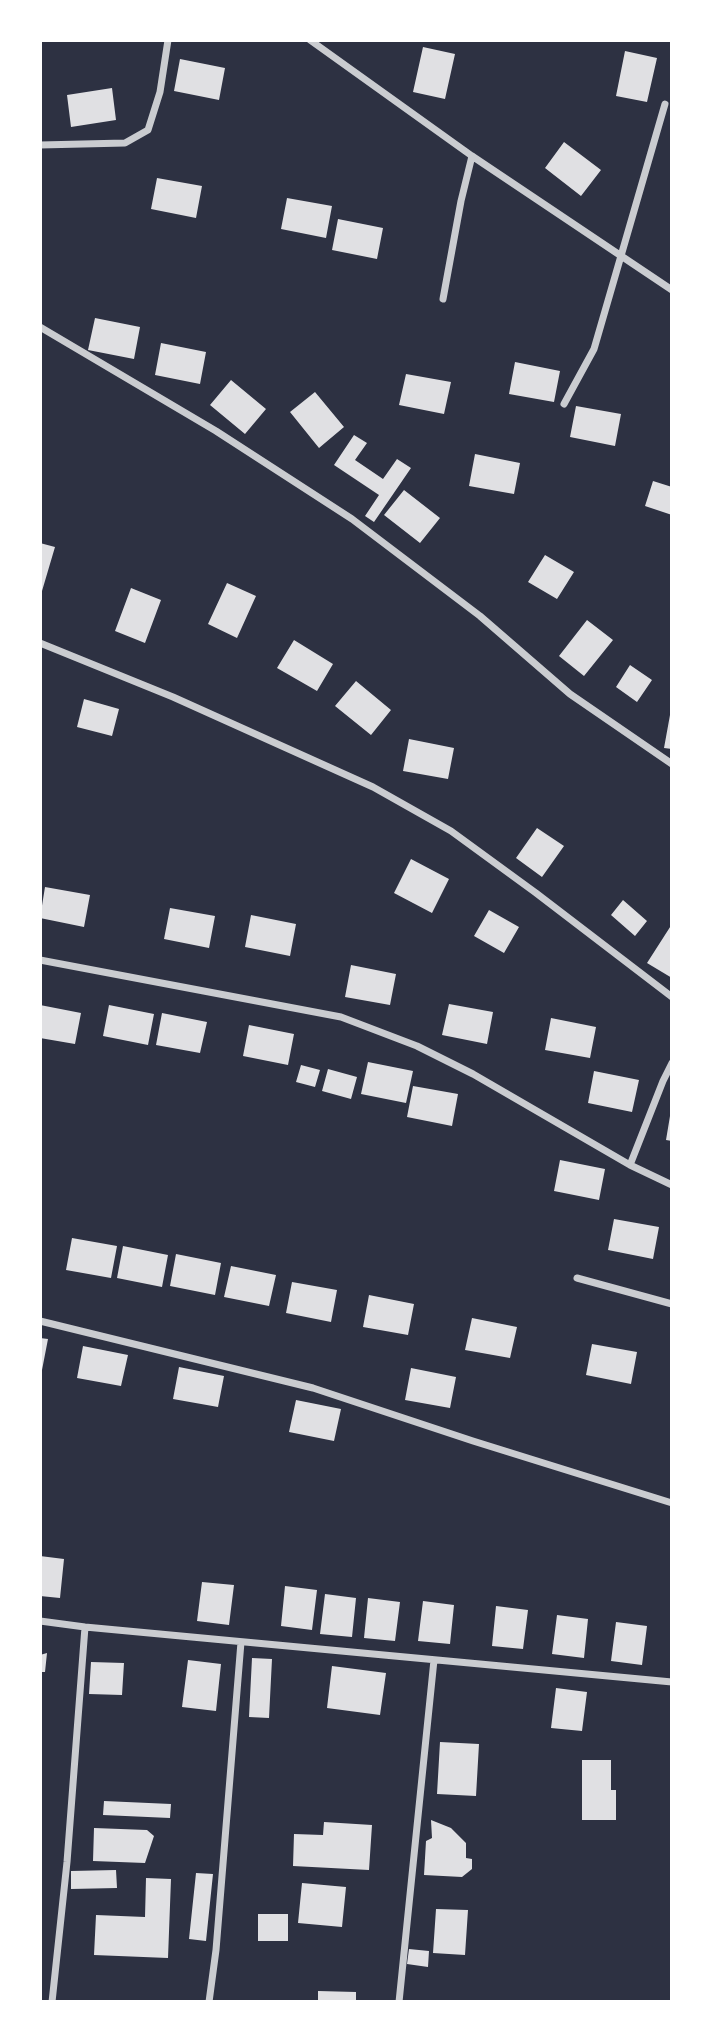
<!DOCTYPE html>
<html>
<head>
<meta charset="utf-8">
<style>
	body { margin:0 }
	#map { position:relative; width:712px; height:2042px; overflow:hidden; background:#2d3142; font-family:"Fira Sans Condensed",sans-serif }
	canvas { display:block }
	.frame { position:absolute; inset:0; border:42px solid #fff; pointer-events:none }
</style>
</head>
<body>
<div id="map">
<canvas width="712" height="2042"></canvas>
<div class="frame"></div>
</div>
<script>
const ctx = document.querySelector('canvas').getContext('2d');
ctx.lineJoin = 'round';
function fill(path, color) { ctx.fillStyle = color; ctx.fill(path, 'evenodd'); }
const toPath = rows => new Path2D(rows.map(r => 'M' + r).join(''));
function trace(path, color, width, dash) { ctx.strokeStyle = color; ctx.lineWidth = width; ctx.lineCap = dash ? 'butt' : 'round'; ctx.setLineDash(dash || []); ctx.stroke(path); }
const building = toPath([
	[423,47,455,54,445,99,413,92],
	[625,51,657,58,647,102,616,96],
	[180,59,225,68,219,100,174,91],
	[112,88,116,120,71,127,67,95],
	[564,142,601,170,581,196,545,168],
	[157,178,202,186,196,218,151,209],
	[287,198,332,206,326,238,281,229],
	[338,219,383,228,377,259,332,250],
	[95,318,140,327,134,359,88,350],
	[161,343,206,352,200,384,155,375],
	[515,362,560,371,554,402,509,394],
	[406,374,451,382,444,414,399,405],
	[231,380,266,409,245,434,210,405],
	[315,392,344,427,319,448,290,412],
	[576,406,621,414,615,446,570,437],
	[354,435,367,443,355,460,383,479,397,459,411,468,374,522,365,516,379,495,334,465],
	[475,454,520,463,514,494,469,486],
	[653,481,672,487,672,515,645,506],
	[404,490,440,518,420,543,384,515],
	[40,543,55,547,42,591,40,590],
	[545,555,574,572,557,599,528,582],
	[227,583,256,596,237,638,208,624],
	[131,588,161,600,145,643,115,631],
	[587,620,613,640,584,676,559,656],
	[294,640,333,664,317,691,277,668],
	[630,665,652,680,637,702,616,687],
	[356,681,391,710,371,735,335,706],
	[84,699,119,709,112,736,77,727],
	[670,715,672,716,672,749,664,748],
	[409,739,454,748,448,779,403,771],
	[537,828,564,846,542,877,516,858],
	[411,859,449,879,432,913,394,893],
	[45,887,90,895,84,927,40,918],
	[623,900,647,921,635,936,611,915],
	[170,908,215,916,209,948,164,939],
	[489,910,519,927,504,953,474,936],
	[251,915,296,924,290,956,245,947],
	[672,924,672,978,647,963],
	[351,965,396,974,390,1005,345,997],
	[449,1004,493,1012,487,1044,442,1035],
	[40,1005,81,1013,75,1044,40,1038],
	[109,1005,154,1014,148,1045,103,1036],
	[162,1013,207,1022,200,1053,156,1045],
	[551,1018,596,1027,590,1058,545,1050],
	[249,1025,294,1034,288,1065,243,1056],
	[368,1062,413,1071,406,1103,361,1094],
	[301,1065,320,1070,315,1087,296,1082],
	[328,1069,357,1077,351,1099,322,1091],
	[594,1071,639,1080,632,1112,588,1103],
	[413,1086,458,1094,452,1126,407,1117],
	[670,1116,672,1116,672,1141,666,1140],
	[560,1160,605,1169,599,1200,554,1191],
	[614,1219,659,1227,653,1259,608,1250],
	[72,1238,117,1246,111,1278,66,1270],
	[123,1246,168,1255,162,1287,117,1278],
	[176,1254,221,1263,215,1295,170,1286],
	[231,1266,276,1275,269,1306,224,1297],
	[292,1282,337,1290,331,1322,286,1313],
	[369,1295,414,1304,408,1335,363,1327],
	[472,1318,517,1327,510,1358,465,1350],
	[40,1338,48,1339,42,1370,40,1370],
	[592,1344,637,1352,631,1384,586,1375],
	[83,1346,128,1355,121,1386,77,1378],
	[179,1367,224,1376,218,1407,173,1399],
	[411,1368,456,1377,450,1408,405,1400],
	[296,1400,341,1409,334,1441,289,1432],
	[40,1556,64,1559,60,1598,40,1596],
	[202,1582,234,1585,229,1625,197,1621],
	[285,1586,317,1590,312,1630,281,1626],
	[325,1594,356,1598,352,1637,320,1634],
	[368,1598,400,1602,395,1641,364,1638],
	[423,1601,454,1605,450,1644,418,1641],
	[496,1606,528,1610,523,1649,492,1646],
	[557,1615,588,1619,584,1658,552,1654],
	[616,1622,647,1626,642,1665,611,1661],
	[47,1653,45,1672,40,1672,40,1655],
	[252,1658,272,1659,269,1718,249,1717],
	[188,1660,221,1664,216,1711,182,1707],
	[91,1662,124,1663,122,1695,89,1694],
	[332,1666,386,1673,380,1715,327,1708],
	[556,1688,587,1692,582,1731,551,1728],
	[440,1742,479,1744,476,1796,437,1794],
	[582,1760,611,1760,611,1790,616,1790,616,1820,582,1820],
	[104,1801,171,1804,170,1818,103,1815],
	[431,1820,451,1828,466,1843,466,1858,472,1859,472,1869,462,1877,424,1875,426,1841,432,1838],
	[324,1822,372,1825,369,1870,293,1866,294,1834,323,1835],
	[94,1828,147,1830,154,1836,145,1863,93,1861],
	[116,1870,117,1888,71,1889,71,1871],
	[196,1873,213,1874,206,1941,189,1939],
	[146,1878,171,1879,168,1958,94,1955,96,1915,145,1917],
	[302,1883,346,1887,342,1927,298,1923],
	[436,1909,468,1910,465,1955,433,1953],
	[258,1914,288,1914,288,1941,258,1941],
	[409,1949,429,1951,428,1967,407,1964],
	[318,1991,356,1992,356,2002,318,2002]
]);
const minor = toPath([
	[310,40,472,156,672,290],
	[40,145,125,143,148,130,160,92,168,40],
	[443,299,461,201,472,156],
	[40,327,216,431,352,519,480,616,570,694,672,764],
	[564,404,594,349,665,104],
	[40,643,173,697,373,787,451,831,536,893,672,997],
	[40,960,341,1017,417,1046,473,1074,630,1165,672,1185],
	[630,1165,663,1081,672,1063],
	[577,1278,672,1304],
	[40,1321,313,1388,473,1441,672,1503],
	[40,1621,85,1627,672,1682],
	[52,2002,67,1862,85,1627],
	[209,2002,216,1950,241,1642],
	[399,2002,434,1660]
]);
fill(building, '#e0e0e3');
trace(minor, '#caccd0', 7);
</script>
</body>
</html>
